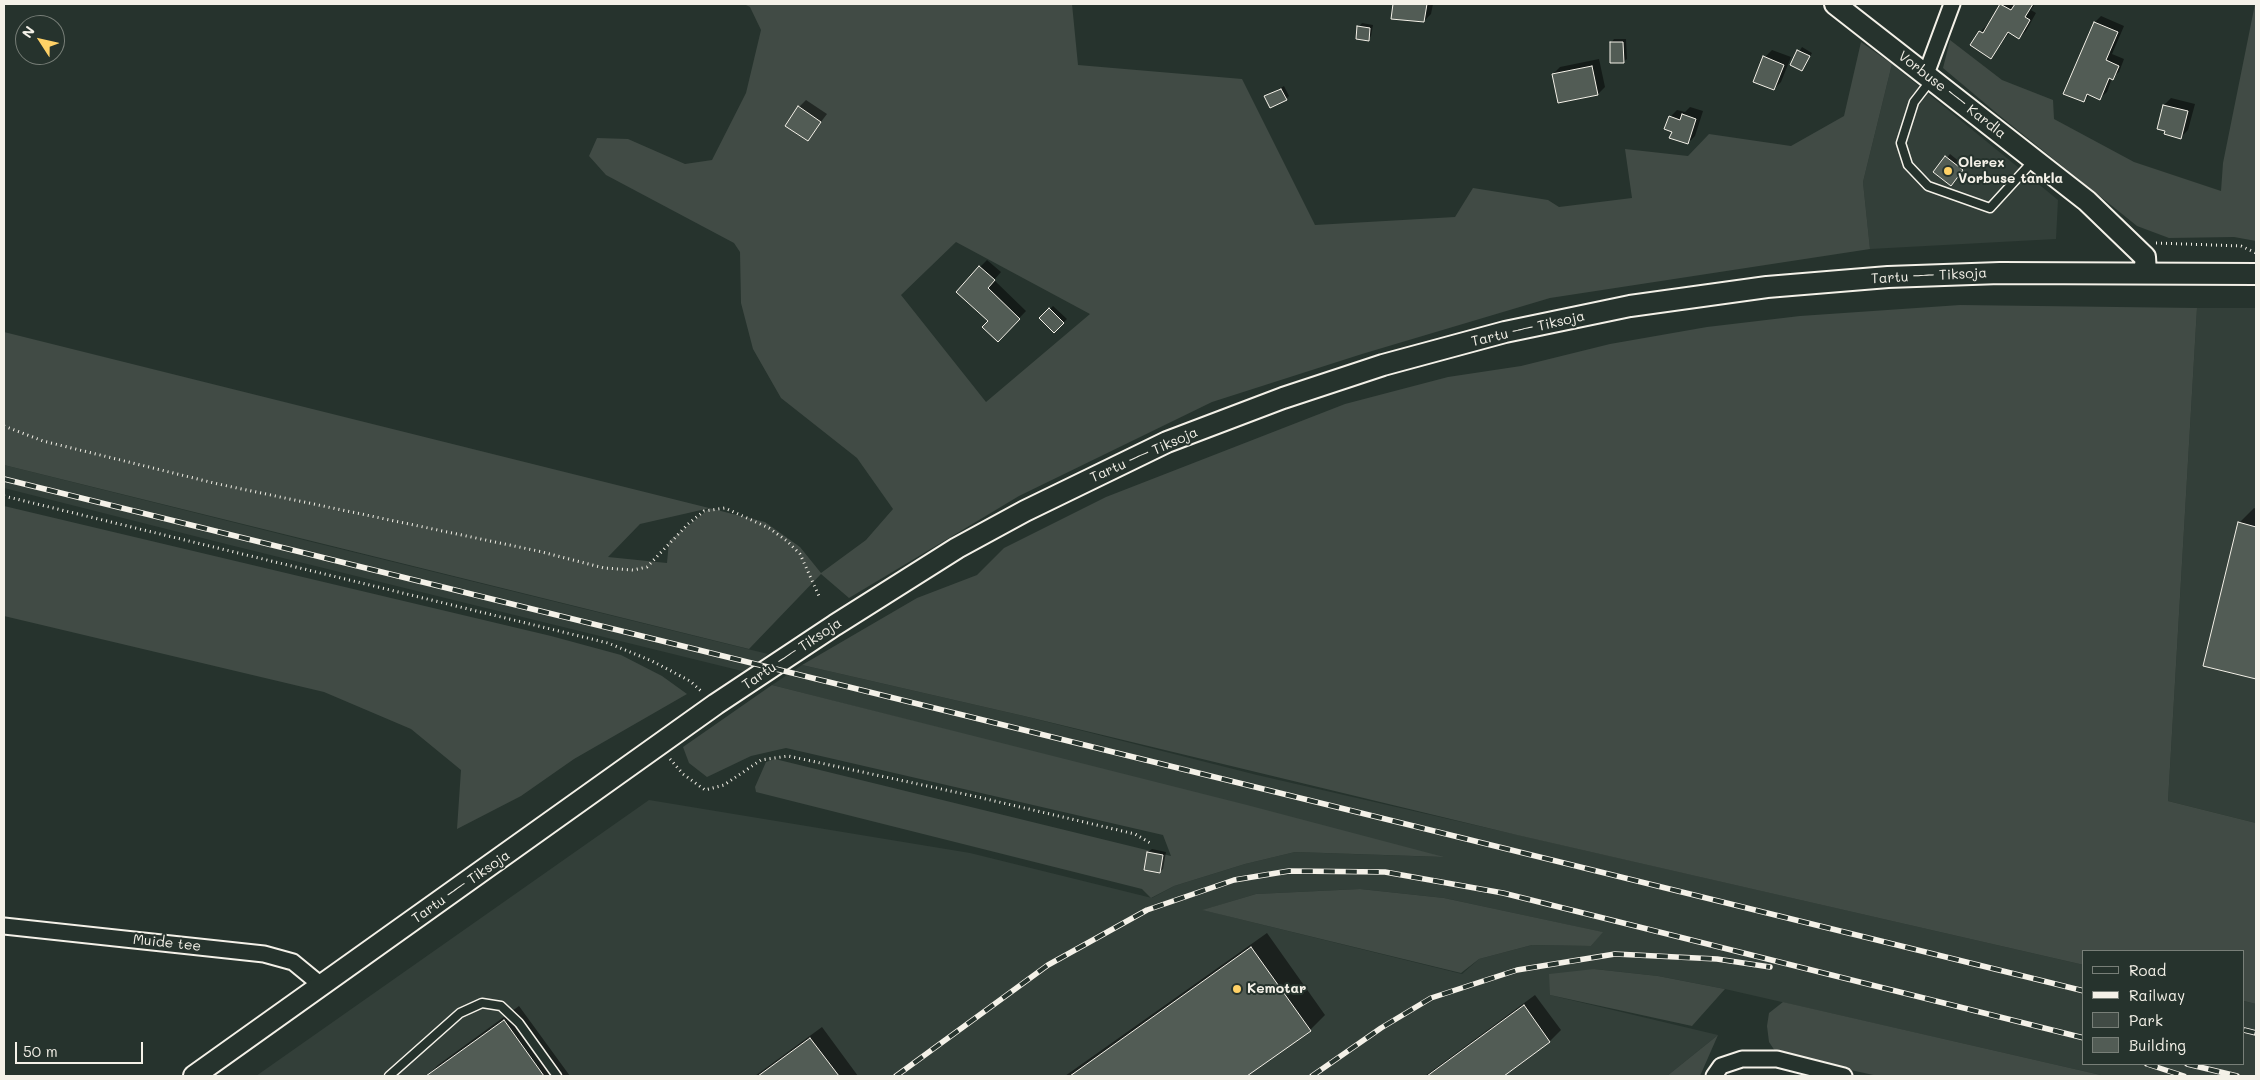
<!DOCTYPE html>
<html>
<head>
<meta charset="utf-8">
<style>
	body { margin:0 }
	#map { position:relative; width:2260px; height:1080px; overflow:hidden; background:#26332d; font-family:Mali,sans-serif }
	canvas { display:block }
	.frame { position:absolute; inset:0; border:5px solid #f4f1e8; pointer-events:none }
	.legend { position:absolute; left:2082px; top:950px; width:162px; height:115px; box-sizing:border-box; background:#26332d; border:1px solid #787f78; margin:0; padding:6px 9px; list-style:none; font-size:15px; color:#f4f1e8 }
	.legend li { display:flex; align-items:center; gap:10px; height:25px }
	.legend b { width:25px; border:1px solid #787f78 }
	.north { position:absolute; left:15px; top:15px; width:50px; height:50px; box-sizing:border-box; background:#26332d; border:1px solid #787f78; border-radius:50%; rotate:305deg; font-size:14px; font-weight:700; line-height:20px; text-align:center; color:#f4f1e8 }
	.north::after { content:''; display:block; margin:auto; width:18px; height:22px; background:#ffd166; clip-path:polygon(50% 0,100% 100%,50% 72%,0 100%) }
	.scale { position:absolute; left:15px; top:1042px; width:128px; height:22px; box-sizing:border-box; border:2px solid #f4f1e8; border-top:0; padding-left:6px; font-size:15px; line-height:18px; white-space:nowrap; color:#f4f1e8; -webkit-text-stroke:4px #26332d; paint-order:stroke }
</style>
</head>
<body>
<div id="map">
<canvas width="2260" height="1080"></canvas>
<div class="frame"></div>
<ul class="legend">
<li><b style="height:6px;background:#26332d"></b>Road</li>
<li><b style="height:6px;background:#f4f1e8"></b>Railway</li>
<li><b style="height:14px;background:#414b45"></b>Park</li>
<li><b style="height:14px;background:#525c55"></b>Building</li>
</ul>
<div class="north">N</div>
<div class="scale">50 m</div>
</div>
<script>
const ctx = document.querySelector('canvas').getContext('2d');
ctx.lineJoin = 'round';
function fill(path, color) { ctx.fillStyle = color; ctx.fill(path, 'evenodd'); }
const toPath = rows => new Path2D(rows.map(r => 'M' + r).join(''));
function trace(path, color, width, dash) { ctx.strokeStyle = color; ctx.lineWidth = width; ctx.lineCap = dash ? 'butt' : 'round'; ctx.setLineDash(dash || []); ctx.stroke(path); }
function drawText(font, color, halo, rows, align = 'center') {
  ctx.font = font + ' Mali,sans-serif'; ctx.lineWidth = 4; ctx.setLineDash([]); ctx.textBaseline = 'middle'; ctx.strokeStyle = halo; ctx.fillStyle = color; for (const [text, x, y, turn = 0] of rows) {
    ctx.save(); ctx.translate(x, y); ctx.rotate((+turn || 0) * Math.PI / 180); ctx.textAlign = isNaN(turn) ? turn : align; if (halo) ctx.strokeText(text, 0, 0); ctx.fillText(text, 0, 0); ctx.restore();
  }
}
const built = toPath([
	[1892,64,2058,200,2056,239,1870,249,1863,182],
	[2197,308,2256,308,2256,823,2168,801],
	[4,465,312,542,768,654,746,672,230,545,4,488],
	[802,665,1024,716,1257,775,2084,965,2084,1064,2244,1064,2244,1001,2256,1004,2256,1076,2105,1076,1725,989,1658,976,1594,969,1550,995,1718,1035,1667,1076,256,1076,649,800,970,853,1152,898,1174,886,1245,864,1295,852,1441,857,772,685],
	[1360,889,1444,898,1602,932,1591,946,1532,945,1479,959,1462,974,1203,910,1256,894]
]);
const green = toPath([
	[744,4,1072,4,1078,65,1242,79,1315,225,1455,217,1473,188,1548,200,1559,207,1632,198,1625,149,1688,156,1709,134,1791,146,1844,116,1861,42,1892,64,1863,182,1870,249,1550,298,1362,354,1212,402,1019,496,849,598,821,574,749,649,4,465,4,332,765,522,800,547,821,573,866,540,893,509,857,458,781,398,753,349,741,303,740,252,734,243,606,175,589,156,597,138,628,139,685,164,712,160,746,93,761,30,750,7],
	[956,242,1090,314,986,402,901,295],
	[710,508,669,541,667,563,608,557,640,524],
	[2255,4,2256,241,2234,237,2169,238,2137,226,2000,116,1943,68,1950,40,2002,80,2053,100,2054,119,2134,162,2221,191,2223,163],
	[1960,305,2197,308,2168,801,2256,823,2256,1004,2244,1001,2244,951,2084,951,2084,965,1517,835,1024,716,802,665,917,598,977,575,1004,548,1106,497,1345,404,1448,377,1521,366,1610,344,1707,327,1800,316],
	[4,506,551,636,621,655,662,676,687,694,574,759,521,796,457,829,461,770,411,729,324,692,4,616],
	[772,685,1247,805,1444,857,1295,852,1245,864,1174,886,1151,898,1142,889,756,792,755,787,766,762,775,759,1171,856,1163,835,786,748,751,756,707,777,689,763,683,747],
	[1360,889,1444,898,1603,932,1591,946,1532,945,1479,959,1461,973,1202,910,1256,894],
	[1594,969,1658,976,1725,989,1692,1026,1550,995,1549,974],
	[1783,1002,2105,1076,1878,1076,1786,1056,1775,1051,1769,1042,1767,1026,1769,1013],
	[1718,1035,1700,1076,1667,1076]
]);
const shadow = toPath([
	[1394,4,1433,4,1431,14,1424,21,1392,18],
	[2002,4,2035,4,2031,10,2036,13,2026,31,2019,38,2010,32,1991,57,1980,32,1987,25,1989,26],
	[2101,16,2124,26,2112,54,2124,59,2119,72,2112,78,2107,92,2100,98,2090,94,2084,101,2095,22],
	[1362,23,1373,25,1371,36,1368,40,1359,27],
	[1614,39,1626,39,1627,59,1623,62,1611,43],
	[1802,47,1812,53,1802,69,1792,64],
	[1772,50,1791,57,1781,82,1774,89,1765,57],
	[1599,59,1605,87,1598,94,1553,74,1560,67],
	[1284,86,1289,96,1286,99,1266,97],
	[2171,98,2195,104,2188,130,2181,137,2158,128,2164,105],
	[806,100,827,114,807,140,799,107],
	[1690,107,1703,111,1695,136,1688,143,1670,117,1677,110,1685,112],
	[1950,154,1965,166,1954,181,1935,172],
	[987,260,1001,272,994,280,1026,311,998,340,989,321,980,267],
	[1053,306,1067,319,1054,331,1041,318],
	[2254,508,2256,509,2256,678,2205,665,2239,523],
	[1152,849,1166,852,1163,869,1159,872,1145,869,1148,852],
	[1267,933,1325,1015,1310,1030,1245,1076,1065,1076],
	[1535,995,1561,1030,1550,1041,1502,1076,1425,1076],
	[519,1006,570,1076,427,1076,438,1065],
	[822,1027,858,1076,755,1076]
]);
const building = toPath([
	[1393,4,1427,4,1424,22,1391,19,1393,4],
	[2000,4,2011,10,2015,4,2033,4,2025,17,2030,20,2019,39,2008,32,1991,59,1970,45,1979,31,1983,33,2000,4],
	[2094,22,2118,32,2106,60,2119,66,2113,80,2109,78,2100,100,2087,94,2084,102,2063,94,2094,22],
	[1357,26,1370,28,1369,41,1356,39,1357,26],
	[1610,42,1623,42,1624,63,1610,63,1610,42],
	[1797,50,1810,56,1802,71,1790,65,1797,50],
	[1763,56,1784,65,1774,90,1753,82,1763,56],
	[1592,66,1598,95,1558,103,1552,74,1592,66],
	[1281,89,1287,100,1270,108,1264,96,1281,89],
	[2163,105,2188,111,2181,139,2164,134,2165,131,2157,129,2163,105],
	[798,106,821,122,808,141,785,126,798,106],
	[1682,114,1696,119,1688,144,1669,138,1672,132,1664,129,1669,116,1680,120,1682,114],
	[1945,156,1963,170,1951,186,1933,172,1945,156],
	[979,266,995,280,988,288,1020,319,998,342,982,327,988,321,956,292,979,266],
	[1049,308,1064,323,1054,333,1039,318,1049,308],
	[2238,522,2256,527,2256,679,2203,666,2238,522],
	[1147,852,1163,855,1160,873,1144,870,1147,852],
	[1251,947,1311,1031,1247,1076,1070,1076,1251,947],
	[1524,1005,1550,1042,1504,1076,1427,1076,1524,1005],
	[504,1020,544,1076,426,1076,504,1020],
	[810,1038,839,1076,758,1076,810,1038]
]);
const path = toPath([
	[2156,243,2241,246,2256,253],
	[4,426,43,441,218,484,538,551,604,568,633,570,647,567,688,524,704,511,725,508,769,528,787,541,800,554,819,596],
	[4,496,608,643,652,661,690,681,702,692],
	[670,759,683,774,705,790,724,785,761,760,788,756,969,795,1135,834,1152,844]
]);
const lane = toPath([
	[1931,80,1914,102,1901,143,1908,165,1928,186,1990,208,2033,161],
	[389,1076,460,1013,482,1003,501,1006,519,1023,557,1076]
]);
const street = toPath([
	[1926,74,1952,4],
	[4,926,264,954,293,962,321,985],
	[1714,1076,1721,1066,1742,1059,1777,1059,1844,1076]
]);
const secondary = toPath([
	[1835,4,2087,201,2145,257,2146,273],
	[194,1076,716,704,835,625,957,548,1025,511,1167,442,1283,398,1383,365,1505,332,1630,306,1767,287,1888,277,2000,273,2256,274]
]);
const rail = toPath([
	[4,479,2084,991],
	[2244,1030,2256,1033],
	[2147,1064,2184,1076],
	[2187,1064,2237,1076],
	[896,1076,1048,965,1147,910,1234,880,1289,871,1385,872,1503,893,2084,1038],
	[1312,1076,1381,1028,1431,998,1517,970,1615,954,1717,959,1770,967]
]);
const markers = [
	[1948,171,5,"#ffd166"],
	[1237,989,5,"#ffd166"]
];
const streetNames = [
	["Vorbuse — Kardla",1952,95,38],
	["Tartu — Tiksoja",1929,276,-3],
	["Tartu — Tiksoja",1528,329,-13],
	["Tartu — Tiksoja",1144,455,-24],
	["Tartu — Tiksoja",792,654,-34],
	["Tartu — Tiksoja",461,887,-35],
	["Muide tee",167,943,6]
];
const poiNames = [
	["Olerex",1958,163],
	["Vorbuse tankla",1958,179],
	["Kemotar",1247,989]
];
fill(built, '#333f39');
fill(green, '#414b45');
fill(shadow, '#0007');
fill(building, '#525c55');
trace(building, '#f4f1e8', 1);
trace(lane, '#f4f1e8', 11);
trace(street, '#f4f1e8', 19);
trace(secondary, '#f4f1e8', 24);
trace(path, '#f4f1e8', 3, [1, 4]);
trace(lane, '#26332d', 8);
trace(street, '#26332d', 15);
trace(secondary, '#26332d', 20);
trace(rail, '#f4f1e8', 5.5);
trace(rail, '#26332d', 4, [11]);
for (const [x, y, r, color] of markers) { const dot = new Path2D(); dot.arc(x, y, r, 0, 2 * Math.PI); ctx.fillStyle = color; ctx.fill(dot); trace(dot, '#26332d', 2); }
drawText('14px', '#f4f1e8', '#26332d', streetNames);
drawText('bold 14px', '#f4f1e8', '#26332d', poiNames, 'left');
</script>
</body>
</html>
